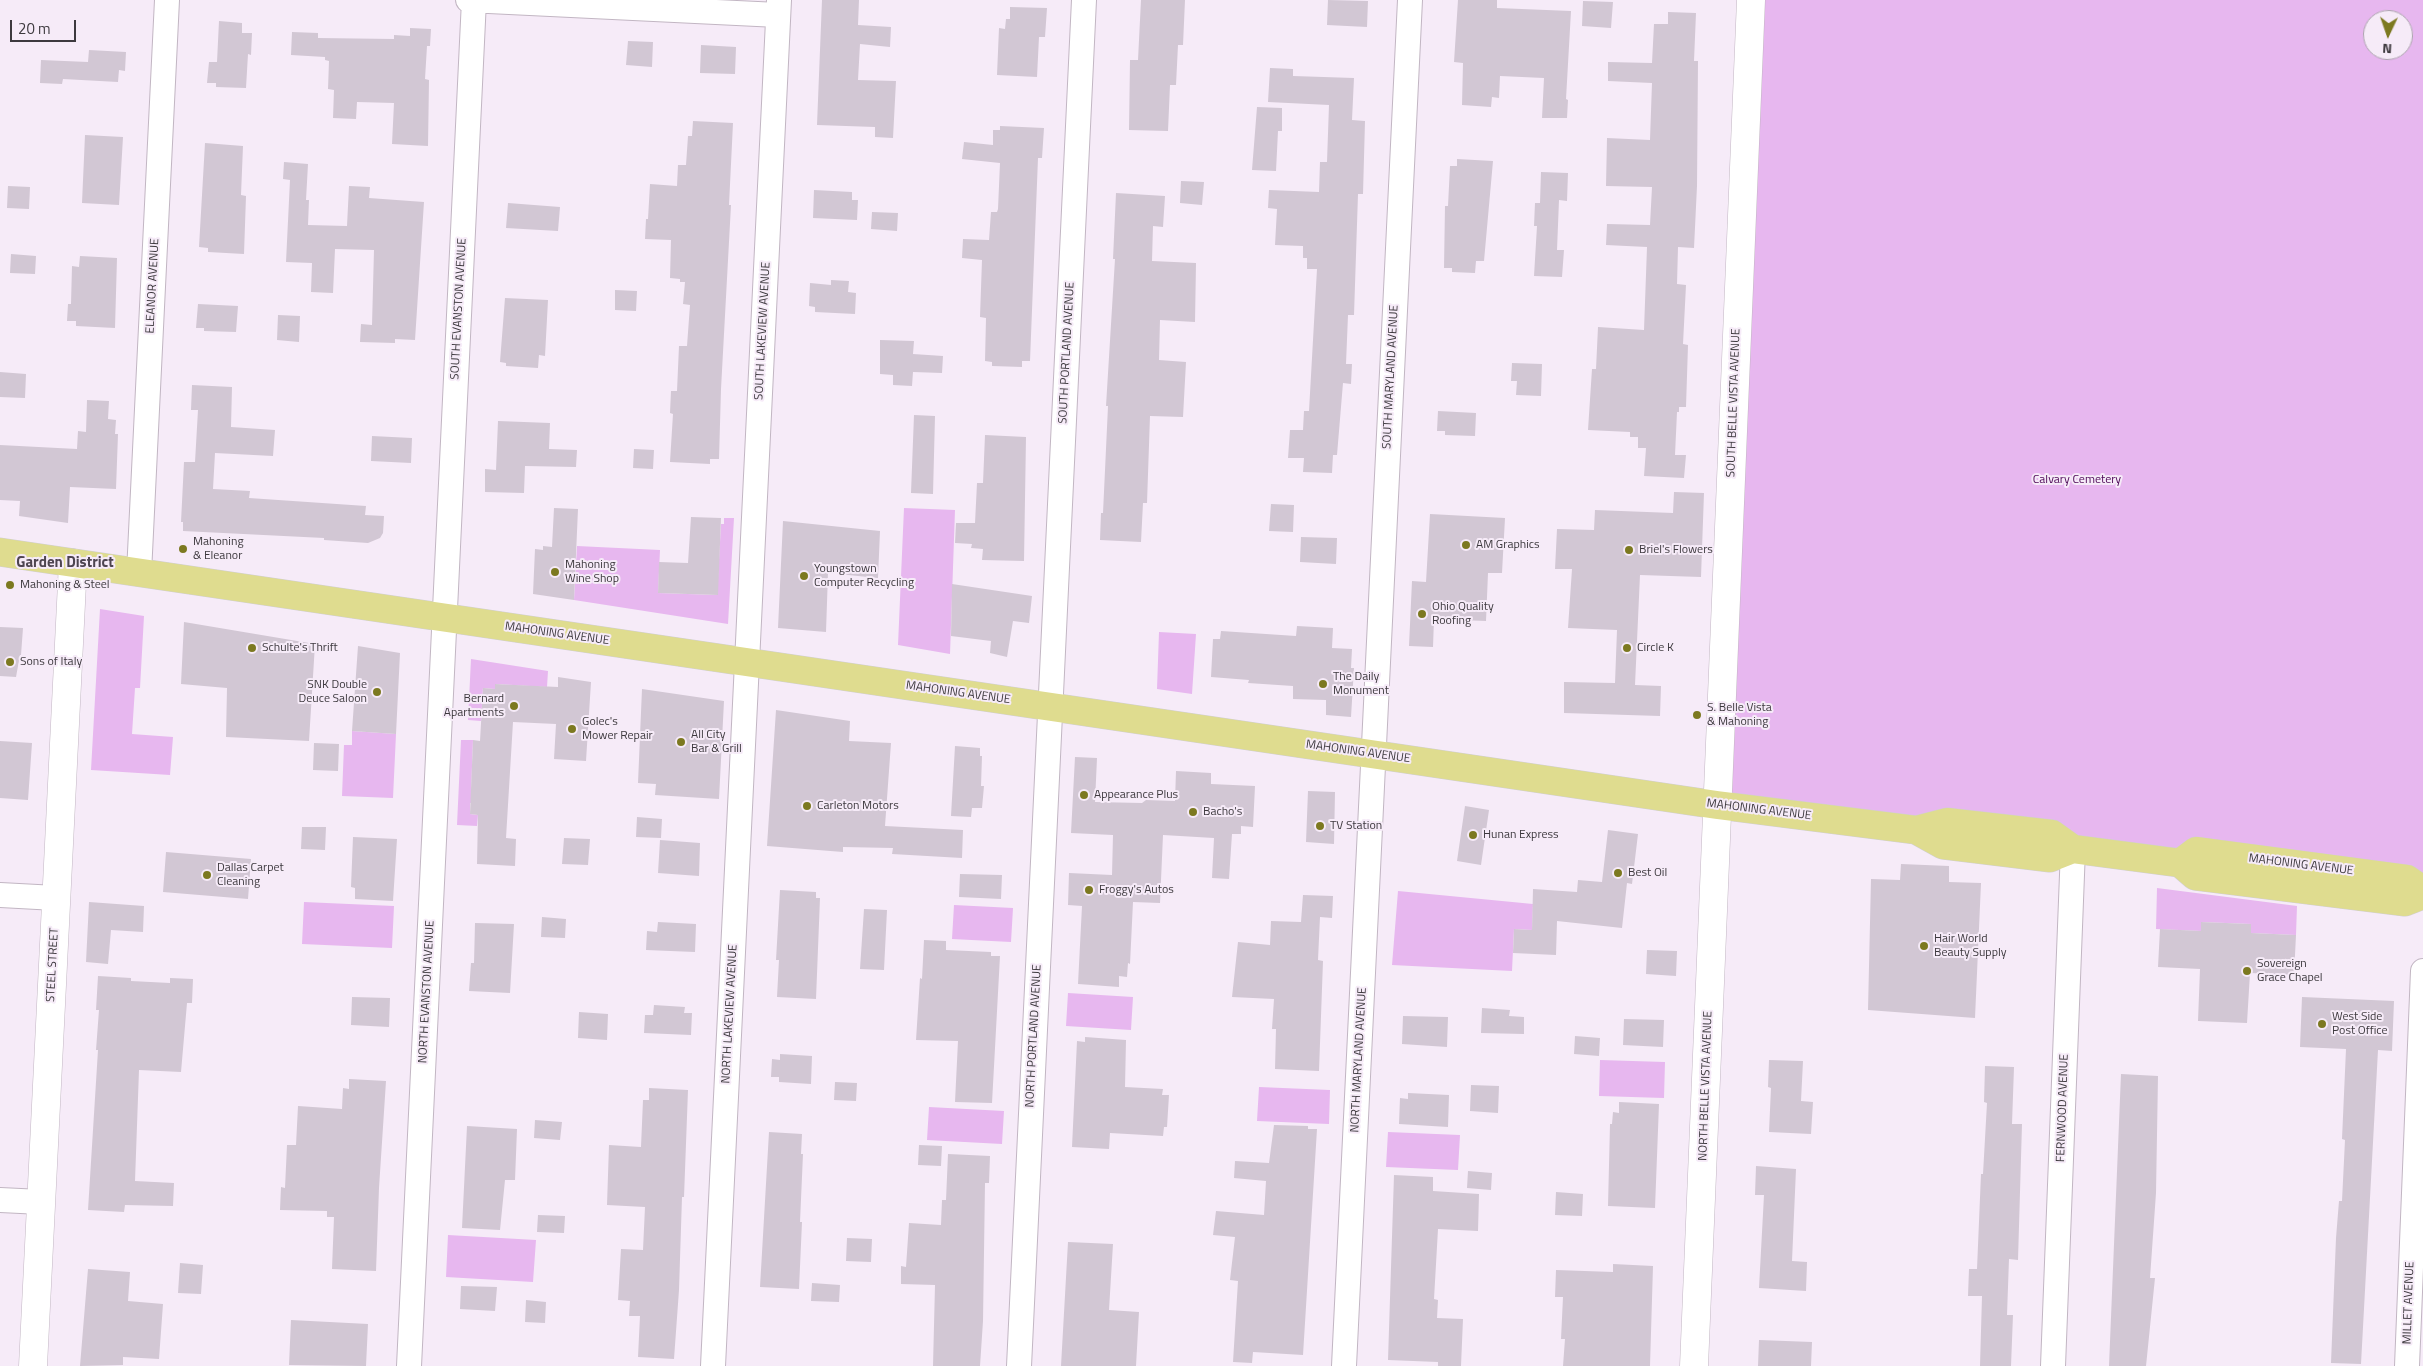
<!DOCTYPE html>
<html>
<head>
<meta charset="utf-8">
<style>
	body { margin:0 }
	#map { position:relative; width:2423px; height:1366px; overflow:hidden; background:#f6ebf8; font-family:"Titillium Web",sans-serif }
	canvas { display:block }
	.north { position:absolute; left:2363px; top:10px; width:50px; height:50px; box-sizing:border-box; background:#f6ebf8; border:1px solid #aca4ae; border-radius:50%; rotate:183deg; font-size:14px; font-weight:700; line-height:20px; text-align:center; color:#3d393e }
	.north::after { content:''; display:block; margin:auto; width:18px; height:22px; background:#7c7920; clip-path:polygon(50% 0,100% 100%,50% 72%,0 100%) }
	.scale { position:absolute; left:10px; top:20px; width:66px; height:22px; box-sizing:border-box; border:2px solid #3d393e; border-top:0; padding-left:6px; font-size:15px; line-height:18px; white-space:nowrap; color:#3d393e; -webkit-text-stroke:4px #f6ebf8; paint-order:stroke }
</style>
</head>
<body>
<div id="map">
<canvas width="2423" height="1366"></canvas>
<div class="north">N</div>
<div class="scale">20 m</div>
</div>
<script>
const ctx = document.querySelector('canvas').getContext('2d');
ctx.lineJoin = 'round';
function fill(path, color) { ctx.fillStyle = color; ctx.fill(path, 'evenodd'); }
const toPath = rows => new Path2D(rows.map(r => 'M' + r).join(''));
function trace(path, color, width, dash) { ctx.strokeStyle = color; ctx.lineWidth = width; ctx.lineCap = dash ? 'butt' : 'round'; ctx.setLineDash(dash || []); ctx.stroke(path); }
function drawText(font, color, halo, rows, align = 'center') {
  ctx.font = font + ' "Titillium Web",sans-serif'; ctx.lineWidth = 4; ctx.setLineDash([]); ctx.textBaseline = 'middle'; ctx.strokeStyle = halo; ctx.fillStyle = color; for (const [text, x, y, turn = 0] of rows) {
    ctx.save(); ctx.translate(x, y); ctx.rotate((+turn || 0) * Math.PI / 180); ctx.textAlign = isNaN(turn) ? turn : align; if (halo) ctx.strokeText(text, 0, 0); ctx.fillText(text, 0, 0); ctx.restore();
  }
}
const green = toPath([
	[1751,0,2423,0,2423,890,1717,805],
	[2373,20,2403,20,2403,50,2373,50],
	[904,508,955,510,950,654,898,645],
	[724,518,734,518,728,624,574,600,577,546,660,550,658,593,717,595,721,524,724,524],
	[100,609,144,616,140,688,135,688,132,734,173,737,170,775,91,770],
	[1159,632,1196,634,1192,694,1157,689],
	[471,659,548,671,547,687,496,684,495,689,483,688,481,721,468,720],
	[352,731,396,734,393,798,342,796,344,745,352,745],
	[461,740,473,740,471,793,478,803,470,803,470,814,478,815,477,826,457,825],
	[2157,888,2297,906,2296,935,2251,933,2251,924,2226,923,2202,922,2201,931,2156,929],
	[1398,891,1533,904,1532,930,1514,929,1512,971,1392,965],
	[304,902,394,906,392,948,302,944],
	[954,905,1013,908,1011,942,952,939],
	[1068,993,1133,997,1131,1030,1066,1026],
	[1600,1060,1665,1062,1664,1098,1599,1096],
	[1259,1087,1330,1090,1329,1124,1257,1121],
	[929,1107,1004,1111,1002,1144,927,1140],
	[1388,1132,1460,1135,1458,1170,1386,1167],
	[448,1235,536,1240,533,1282,446,1277]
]);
const building = toPath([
	[822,0,859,0,858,25,891,27,890,47,860,44,858,80,896,81,893,138,875,137,875,127,817,125],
	[1141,0,1185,0,1183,45,1178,45,1176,85,1170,85,1168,131,1129,130,1130,60,1138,60],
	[1328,0,1368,1,1367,27,1327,25],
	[1458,0,1497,0,1497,8,1571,11,1566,99,1568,100,1567,118,1542,118,1544,78,1500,76,1499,98,1492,97,1491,107,1462,105,1463,63,1454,62],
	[1583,1,1613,2,1611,28,1582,26],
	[1010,7,1047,8,1045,37,1039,37,1037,77,997,75,999,28,1005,29,1006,19,1010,19],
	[1668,12,1696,13,1694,61,1698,61,1697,186,1694,248,1678,247,1677,284,1686,285,1683,344,1688,345,1686,407,1679,407,1679,412,1677,412,1675,455,1686,455,1684,478,1644,476,1646,448,1638,448,1638,437,1630,437,1630,432,1588,430,1592,369,1596,369,1598,327,1644,330,1647,247,1606,245,1607,224,1650,225,1652,187,1606,186,1607,138,1650,140,1652,83,1608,81,1608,62,1652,63,1654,24,1668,24],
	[219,21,242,23,242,33,252,33,251,55,248,54,246,88,216,87,216,83,207,83,209,62,217,62],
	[410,28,431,29,430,46,427,46,425,79,429,80,428,146,392,144,394,103,357,102,356,119,333,118,334,90,328,89,329,61,325,60,325,57,291,55,292,32,318,33,318,38,394,39,394,35,410,36],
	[628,41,653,42,652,67,626,65],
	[701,45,736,47,735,74,700,73],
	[89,50,126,52,125,71,119,70,118,82,63,79,62,84,40,83,41,60,88,62],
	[1270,68,1293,69,1293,76,1354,78,1352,120,1365,121,1363,194,1358,194,1354,315,1348,315,1346,364,1352,364,1351,384,1343,383,1337,455,1333,455,1332,473,1303,472,1304,458,1288,458,1290,430,1303,430,1304,411,1309,411,1317,269,1307,269,1307,258,1303,258,1303,246,1275,245,1277,209,1268,208,1269,190,1319,192,1320,162,1327,162,1329,105,1268,102],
	[1257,107,1282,108,1282,131,1278,131,1276,171,1252,170],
	[693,121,733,123,729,205,731,205,721,389,719,459,710,459,710,464,670,462,673,414,670,413,671,391,677,391,679,346,687,346,690,305,683,304,685,282,680,282,680,279,670,278,671,240,645,239,646,219,648,219,650,184,677,186,678,165,686,165,688,136,692,136],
	[1000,126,1044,128,1042,158,1038,158,1030,361,1022,361,1022,367,992,366,992,362,985,361,986,318,980,317,982,260,962,258,963,239,989,240,991,212,997,212,998,209,1000,163,962,159,964,142,993,145,993,130,1000,130],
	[85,135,123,137,119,205,82,203],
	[205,143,243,146,241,195,246,196,244,254,208,252,208,248,199,247],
	[1457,159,1493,161,1484,261,1476,261,1475,273,1452,272,1452,268,1444,268,1445,206,1448,206,1450,166,1457,166],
	[284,162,308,164,306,200,309,200,308,225,347,226,349,186,370,187,369,198,424,202,415,340,395,339,395,343,360,342,361,324,372,325,374,250,335,249,333,293,311,292,312,263,286,262,290,180,283,179],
	[1541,172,1568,173,1567,201,1559,200,1557,250,1564,250,1562,277,1534,276,1537,226,1534,226,1535,203,1540,203],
	[1181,181,1204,182,1202,205,1180,203],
	[8,186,30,187,29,209,7,208],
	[814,190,852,192,852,200,858,200,857,220,813,218],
	[1116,193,1165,196,1163,227,1153,226,1152,261,1196,263,1195,322,1160,320,1159,360,1186,362,1183,417,1150,416,1147,503,1143,503,1141,542,1100,540,1101,513,1103,513,1108,406,1106,406,1115,259,1113,259],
	[508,203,560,207,558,231,506,228],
	[872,212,898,213,897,231,871,229],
	[11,254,36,256,35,274,10,273],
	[80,256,117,258,115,328,76,326,76,321,67,321,68,304,71,304,72,266,79,267],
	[831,280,849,281,848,292,856,293,855,314,815,312,815,307,809,306,810,283,831,285],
	[615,290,637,291,636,311,615,310],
	[505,298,548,300,545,356,539,355,538,368,506,366,506,363,500,362],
	[198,304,238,306,236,332,204,331,204,328,196,328],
	[278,315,300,316,299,342,277,340],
	[880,340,914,341,913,354,943,356,942,373,913,372,912,386,893,385,893,375,880,374],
	[1512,363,1542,364,1541,396,1516,395,1517,381,1511,381],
	[0,372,26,374,25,398,0,397],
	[192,385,232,387,231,427,275,430,273,456,215,453,213,489,250,491,249,498,366,506,365,515,384,516,383,533,380,538,368,543,324,540,324,538,183,531,183,522,181,522,184,462,195,462,198,410,191,410],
	[87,400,109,401,108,419,116,420,115,434,118,434,116,489,70,487,68,523,19,516,20,501,0,500,0,445,77,449,78,431,86,432],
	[1438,411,1476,413,1475,436,1445,435,1445,431,1437,431],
	[914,415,935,416,933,494,911,493],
	[498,421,550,423,549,449,577,450,576,467,525,466,524,493,485,492,485,469,496,470],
	[985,435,1026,437,1024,561,982,560,983,549,971,548,972,544,955,543,956,523,975,523,977,483,983,483],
	[372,436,412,438,411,463,371,461],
	[634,449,654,450,653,469,633,468],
	[1674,492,1704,493,1701,577,1640,575,1635,685,1661,686,1660,716,1564,713,1564,682,1615,683,1617,630,1568,628,1572,569,1555,569,1557,529,1594,530,1595,510,1673,513],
	[1271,504,1294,505,1293,532,1269,531],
	[554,508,578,509,574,600,533,594,535,549,543,550,543,546,552,547],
	[1430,514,1505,518,1502,573,1488,573,1486,621,1434,619,1433,647,1409,646,1412,581,1426,582],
	[691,517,721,518,718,595,658,593,659,562,688,563],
	[783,521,880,531,878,578,828,573,826,632,778,628],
	[1301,537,1337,538,1336,564,1300,562],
	[952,584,1032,596,1029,623,1013,621,1007,657,990,653,991,641,951,636],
	[184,622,315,644,309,741,226,737,227,688,181,684],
	[1297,626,1333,628,1332,648,1352,649,1351,668,1354,668,1351,717,1326,715,1326,700,1293,699,1293,686,1248,683,1249,680,1211,677,1213,639,1220,639,1221,631,1296,636],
	[0,627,23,628,21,655,20,655,16,677,0,676],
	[358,646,400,653,396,734,352,731],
	[558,677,591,682,586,761,554,759,556,724,513,722,506,838,516,839,515,866,477,864,478,815,470,814,473,740,480,741,483,688,495,689,495,684,558,687],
	[642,689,724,701,719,799,655,795,656,784,638,783],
	[776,710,850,721,849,741,891,743,885,826,963,830,962,858,892,854,893,848,843,847,843,852,767,846],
	[0,741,32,743,28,800,0,798],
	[314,743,339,744,338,771,313,770],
	[955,746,980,748,980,756,982,756,981,786,984,786,982,808,972,808,971,817,951,816],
	[1075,757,1097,758,1095,802,1142,803,1146,800,1175,801,1176,771,1211,773,1211,784,1255,786,1253,827,1241,826,1241,834,1232,834,1229,879,1212,878,1214,838,1163,835,1160,903,1133,902,1130,964,1128,963,1127,977,1119,976,1119,987,1078,984,1082,906,1068,905,1069,873,1112,875,1113,835,1071,833],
	[1308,791,1335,792,1334,844,1306,842],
	[1465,806,1489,810,1481,865,1457,861],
	[637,817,662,819,661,838,636,837],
	[302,827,326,827,325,850,301,849],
	[1608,830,1638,834,1632,884,1627,883,1622,928,1557,921,1556,955,1513,953,1514,929,1532,930,1533,889,1577,892,1578,880,1602,882],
	[353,837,397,839,393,901,355,899,355,888,351,887],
	[564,838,590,839,588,865,562,864],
	[660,840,700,843,699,876,658,873],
	[166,852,251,859,248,899,163,892],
	[1901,864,1949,866,1949,882,1981,883,1975,1018,1868,1010,1871,879,1900,880],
	[960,874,1002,875,1001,899,959,897],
	[780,890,816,892,816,898,820,898,816,999,777,997,779,960,776,960],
	[1303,895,1333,896,1332,918,1320,917,1318,960,1323,961,1319,1071,1275,1069,1276,1029,1272,1029,1274,999,1232,997,1238,942,1270,945,1271,921,1301,922],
	[89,902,144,906,143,932,111,930,108,964,86,962],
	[864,909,887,910,884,970,860,969],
	[542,917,566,919,565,938,541,937],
	[658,922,696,924,695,952,646,950,647,931,657,932],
	[2201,922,2251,924,2251,933,2296,935,2294,975,2250,973,2247,1023,2198,1021,2200,969,2158,967,2160,929,2201,931],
	[475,923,514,924,510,993,469,991,471,963,474,963],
	[924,940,946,941,946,950,991,952,991,956,1000,956,992,1103,955,1102,958,1041,916,1040,920,978,922,979],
	[1647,950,1677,951,1676,976,1646,974],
	[98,976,131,978,131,981,170,983,170,978,193,979,192,1003,187,1003,181,1072,139,1070,135,1181,174,1183,173,1206,125,1205,124,1212,88,1210,98,1050,96,1050,99,1010,96,1010],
	[352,997,390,998,389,1027,351,1025],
	[2302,997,2394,1001,2392,1051,2378,1050,2361,1364,2331,1363,2336,1238,2339,1201,2342,1201,2345,1140,2342,1139,2346,1049,2300,1047],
	[654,1005,685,1007,684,1013,692,1013,691,1035,644,1033,645,1015,653,1015],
	[1482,1008,1510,1010,1509,1016,1524,1017,1524,1034,1481,1033],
	[579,1012,608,1014,607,1040,578,1038],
	[1403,1016,1448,1017,1447,1047,1402,1044],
	[1624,1019,1664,1020,1663,1047,1623,1045],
	[1575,1036,1600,1038,1599,1056,1574,1054],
	[1085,1037,1126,1040,1125,1087,1163,1089,1162,1095,1169,1095,1167,1127,1164,1127,1163,1136,1110,1133,1109,1149,1072,1147,1077,1041,1085,1042],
	[780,1054,812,1056,811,1084,779,1082,779,1077,771,1077,772,1059,780,1060],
	[1769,1060,1803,1061,1801,1101,1813,1102,1811,1134,1769,1132,1771,1088,1768,1087],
	[1985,1066,2014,1067,2012,1124,2022,1124,2018,1260,2009,1259,2007,1315,2013,1315,2011,1366,1980,1366,1982,1296,1968,1296,1969,1269,1977,1269,1981,1174,1983,1174,1987,1103,1984,1102],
	[2121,1074,2158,1076,2156,1193,2150,1278,2155,1278,2146,1366,2109,1366],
	[349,1079,386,1081,379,1188,376,1271,332,1269,334,1217,327,1217,327,1211,280,1210,281,1187,285,1188,287,1145,296,1145,298,1106,342,1109,343,1088,349,1089],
	[835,1082,857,1083,856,1101,834,1100],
	[1471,1085,1499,1086,1498,1113,1470,1111],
	[649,1088,688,1090,684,1197,682,1197,679,1290,674,1359,638,1357,640,1316,629,1316,630,1301,618,1300,621,1249,643,1250,645,1207,607,1205,609,1145,641,1147,643,1100,649,1100],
	[1408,1093,1449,1095,1448,1127,1399,1124,1400,1098,1408,1099],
	[1619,1102,1659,1104,1655,1208,1608,1206,1610,1124,1612,1124,1613,1112,1619,1113],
	[535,1120,562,1122,560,1140,534,1138],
	[1274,1125,1308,1126,1308,1129,1317,1129,1303,1355,1253,1352,1252,1363,1233,1362,1238,1281,1230,1280,1235,1237,1213,1235,1216,1211,1264,1215,1266,1181,1234,1178,1235,1161,1269,1163],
	[467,1126,517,1129,515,1180,505,1180,500,1230,462,1228],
	[769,1132,802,1134,801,1154,803,1154,800,1222,802,1222,799,1289,760,1287],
	[919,1145,942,1146,941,1166,918,1165],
	[948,1154,990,1156,989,1183,985,1183,983,1321,980,1366,933,1366,935,1285,901,1284,901,1266,906,1267,909,1223,941,1225,942,1200,946,1200],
	[1756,1166,1796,1169,1792,1261,1807,1262,1806,1291,1759,1288,1764,1195,1755,1195],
	[1468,1171,1492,1173,1491,1190,1467,1188],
	[1394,1175,1433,1177,1433,1191,1479,1194,1478,1231,1438,1229,1434,1299,1438,1300,1437,1318,1463,1319,1461,1366,1438,1366,1438,1362,1388,1360],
	[1556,1192,1583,1194,1582,1216,1555,1215],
	[538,1215,565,1216,564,1233,537,1232],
	[847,1238,872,1239,871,1262,846,1261],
	[1068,1242,1113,1244,1109,1310,1139,1312,1136,1366,1061,1366],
	[180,1263,203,1265,201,1294,178,1293],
	[1613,1264,1653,1266,1650,1366,1563,1366,1565,1339,1561,1339,1563,1297,1555,1297,1556,1270,1613,1272],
	[88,1269,130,1272,128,1301,163,1304,159,1359,123,1357,123,1365,80,1366],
	[812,1283,840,1285,839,1302,811,1301],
	[461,1286,497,1287,495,1311,460,1309],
	[526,1300,546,1302,545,1323,525,1322],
	[291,1320,368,1324,366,1366,289,1365],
	[1759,1340,1812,1342,1811,1366,1758,1366]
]);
const street = toPath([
	[468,0,778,15],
	[139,573,167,0],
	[0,895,56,898],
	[0,1200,41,1202],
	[409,1366,474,0],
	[713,1366,779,0],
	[1019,1366,1084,0],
	[1344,1366,1410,0],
	[2053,1366,2073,849],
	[2407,1366,2423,971]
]);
const secondary = toPath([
	[33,1366,73,563],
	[1694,1366,1751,0]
]);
const primary = toPath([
	[0,552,1717,805,1916,830,1943,845,2050,858,2073,849],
	[1916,830,1947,822,2052,834,2073,849,2180,863,2195,876,2405,902,2423,895],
	[2180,863,2196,851,2407,879,2423,890]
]);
const markers = [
	[1466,545,5,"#7c7920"],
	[183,549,5,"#7c7920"],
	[1629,550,5,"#7c7920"],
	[555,572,5,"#7c7920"],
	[804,576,5,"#7c7920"],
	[10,585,5,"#7c7920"],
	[1422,614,5,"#7c7920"],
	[252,648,5,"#7c7920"],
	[1627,648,5,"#7c7920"],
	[10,662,5,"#7c7920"],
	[1323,684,5,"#7c7920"],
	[377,692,5,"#7c7920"],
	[514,706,5,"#7c7920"],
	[1697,715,5,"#7c7920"],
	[572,729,5,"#7c7920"],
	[681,742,5,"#7c7920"],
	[1084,795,5,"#7c7920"],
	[807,806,5,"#7c7920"],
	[1193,812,5,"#7c7920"],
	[1320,826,5,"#7c7920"],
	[1473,835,5,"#7c7920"],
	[1618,873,5,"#7c7920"],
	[207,875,5,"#7c7920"],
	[1089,890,5,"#7c7920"],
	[1924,946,5,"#7c7920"],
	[2247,971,5,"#7c7920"],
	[2322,1024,5,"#7c7920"]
];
const streetNames = [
	["ELEANOR AVENUE",153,286,-87],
	["SOUTH EVANSTON AVENUE",459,309,-87],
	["SOUTH LAKEVIEW AVENUE",763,331,-87],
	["SOUTH PORTLAND AVENUE",1067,353,-87],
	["SOUTH MARYLAND AVENUE",1391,377,-87],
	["SOUTH BELLE VISTA AVENUE",1734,403,-88],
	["MAHONING AVENUE",557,634,8],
	["MAHONING AVENUE",958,693,8],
	["MAHONING AVENUE",1358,752,8],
	["MAHONING AVENUE",1759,810,7],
	["MAHONING AVENUE",2301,865,7],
	["STEEL STREET",53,965,-87],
	["NORTH EVANSTON AVENUE",427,992,-87],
	["NORTH LAKEVIEW AVENUE",730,1014,-87],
	["NORTH PORTLAND AVENUE",1034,1036,-87],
	["NORTH MARYLAND AVENUE",1359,1060,-87],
	["NORTH BELLE VISTA AVENUE",1706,1086,-88],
	["FERNWOOD AVENUE",2063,1108,-88],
	["MILLET AVENUE",2409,1303,-88]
];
const parkNames = [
	["Calvary Cemetery",2077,480]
];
const poiNames = [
	["Mahoning",193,542],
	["& Eleanor",193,556],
	["AM Graphics",1476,545],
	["Briel's Flowers",1639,550],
	["Mahoning",565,565],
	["Wine Shop",565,579],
	["Youngstown",814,569],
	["Computer Recycling",814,583],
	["Mahoning & Steel",20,585],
	["Ohio Quality",1432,607],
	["Roofing",1432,621],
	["Schulte's Thrift",262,648],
	["Circle K",1637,648],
	["Sons of Italy",20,662],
	["The Daily",1333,677],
	["Monument",1333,691],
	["SNK Double",367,685,"right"],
	["Deuce Saloon",367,699,"right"],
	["Bernard",504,699,"right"],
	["Apartments",504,713,"right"],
	["S. Belle Vista",1707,708],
	["& Mahoning",1707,722],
	["Golec's",582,722],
	["Mower Repair",582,736],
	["All City",691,735],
	["Bar & Grill",691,749],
	["Appearance Plus",1094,795],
	["Carleton Motors",817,806],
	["Bacho's",1203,812],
	["TV Station",1330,826],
	["Hunan Express",1483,835],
	["Dallas Carpet",217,868],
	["Cleaning",217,882],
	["Best Oil",1628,873],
	["Froggy's Autos",1099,890],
	["Hair World",1934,939],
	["Beauty Supply",1934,953],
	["Sovereign",2257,964],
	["Grace Chapel",2257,978],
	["West Side",2332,1017],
	["Post Office",2332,1031]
];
const quarterNames = [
	["Garden District",65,563]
];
fill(green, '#e7b7ef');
fill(building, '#d2c7d4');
trace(street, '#c2b6c3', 26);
trace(secondary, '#c2b6c3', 29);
trace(primary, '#d0cfd1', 29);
trace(street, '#fff', 24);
trace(secondary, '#fff', 28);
trace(primary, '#dfdc8f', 28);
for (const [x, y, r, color] of markers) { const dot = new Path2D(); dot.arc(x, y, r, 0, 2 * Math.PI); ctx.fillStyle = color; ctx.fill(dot); trace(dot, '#f6ebf8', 2); }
drawText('12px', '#3d393e', '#f6ebf8', streetNames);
drawText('12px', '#4c0656', '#f6ebf8', parkNames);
drawText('12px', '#3d393e', '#f6ebf8', poiNames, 'left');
drawText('bold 15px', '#4e4550', '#f6ebf8', quarterNames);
</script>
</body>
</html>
